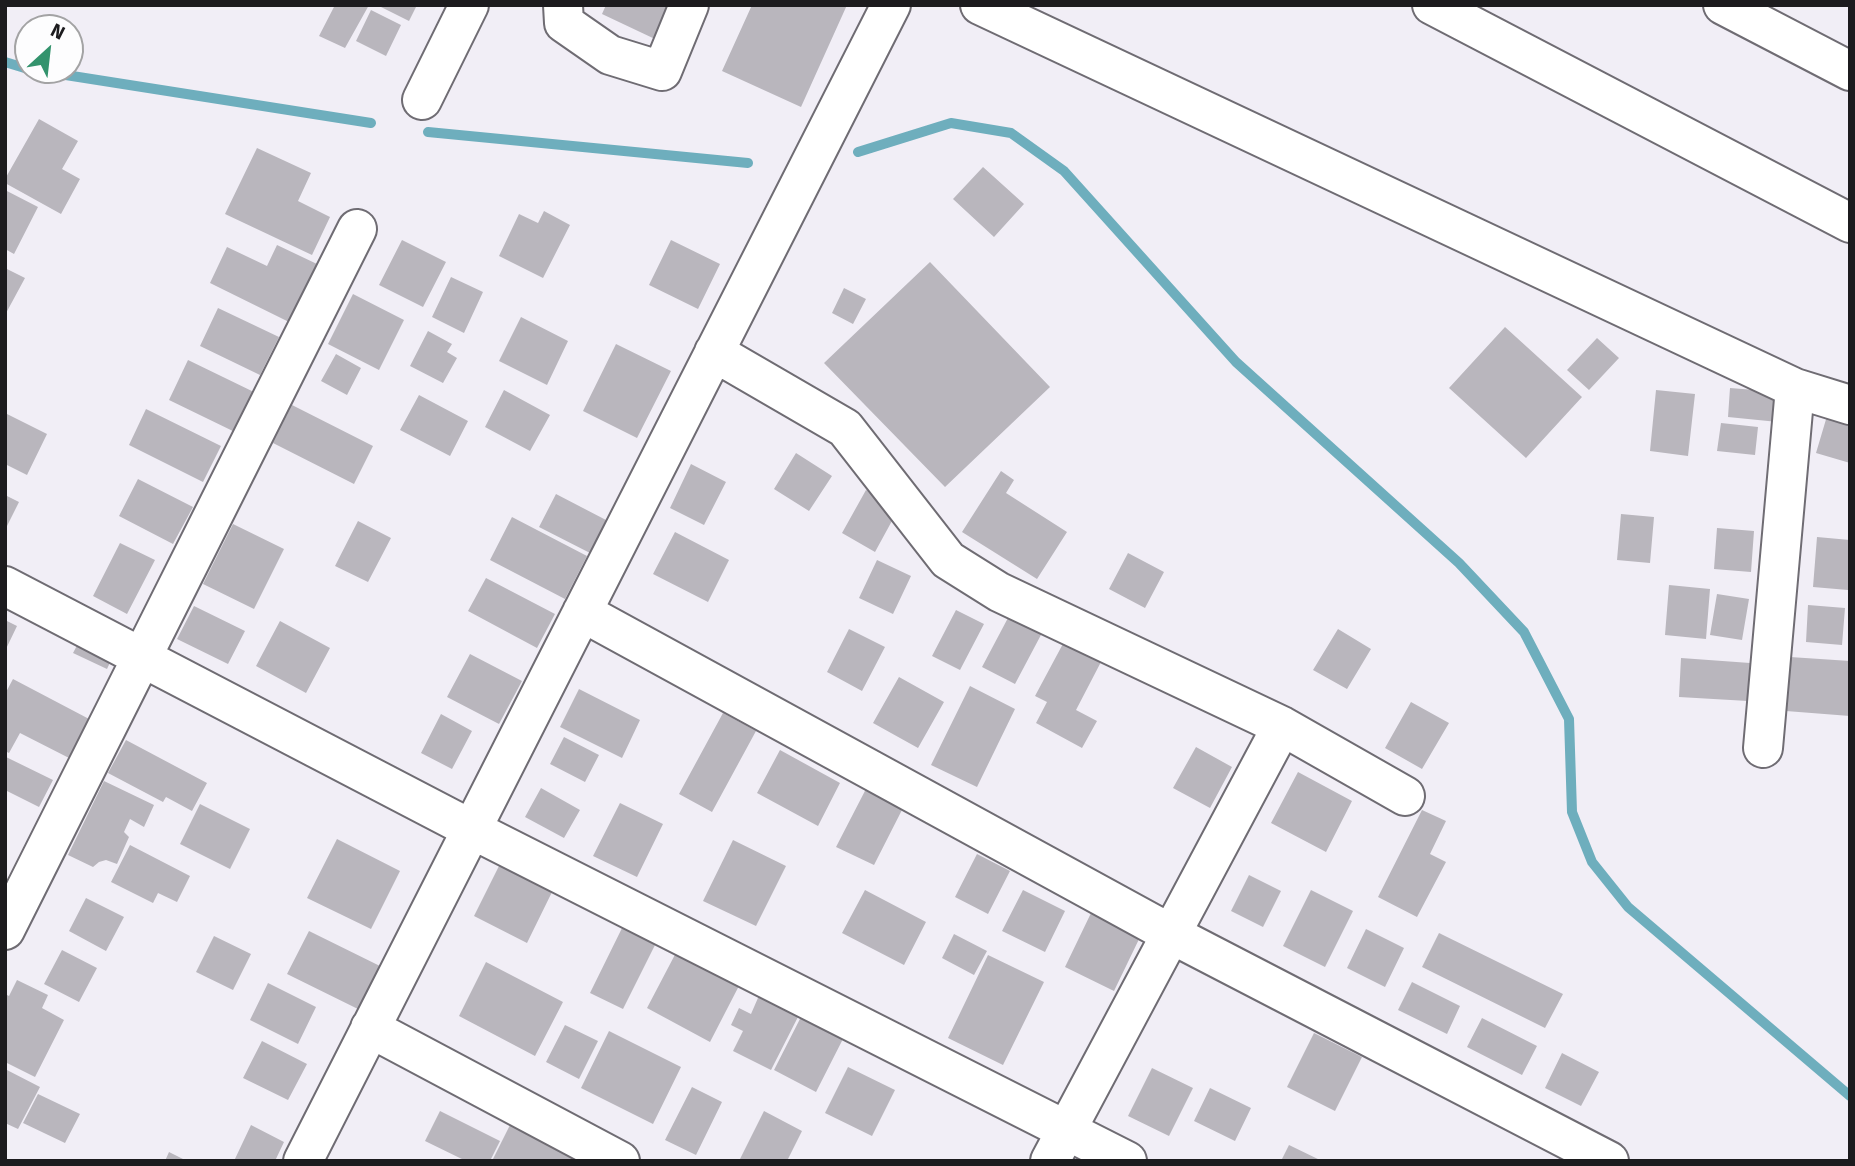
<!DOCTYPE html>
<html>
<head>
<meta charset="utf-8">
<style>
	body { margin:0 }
	#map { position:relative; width:1855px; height:1166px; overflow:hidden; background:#f1eef6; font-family:"Fira Sans",sans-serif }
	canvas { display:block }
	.frame { position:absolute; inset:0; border:7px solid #1c1b1e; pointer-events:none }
	.north { position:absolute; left:14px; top:14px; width:70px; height:70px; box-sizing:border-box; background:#fdfdfe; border:2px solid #a3a3a4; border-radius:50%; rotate:27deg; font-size:19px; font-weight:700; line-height:28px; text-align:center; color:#1c1b1e }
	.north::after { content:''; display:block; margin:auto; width:24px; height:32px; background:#33936d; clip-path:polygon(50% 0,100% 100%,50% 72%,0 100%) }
</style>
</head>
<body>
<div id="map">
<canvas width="1855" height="1166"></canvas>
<div class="frame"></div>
<div class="north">N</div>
</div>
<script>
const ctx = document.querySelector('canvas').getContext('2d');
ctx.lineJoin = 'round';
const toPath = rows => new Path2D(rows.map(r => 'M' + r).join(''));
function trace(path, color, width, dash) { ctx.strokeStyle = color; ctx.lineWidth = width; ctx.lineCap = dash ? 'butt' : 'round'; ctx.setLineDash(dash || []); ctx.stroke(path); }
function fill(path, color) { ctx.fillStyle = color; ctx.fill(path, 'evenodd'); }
const stream = toPath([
	[5,62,28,69],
	[34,70,371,123],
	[428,132,748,163],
	[858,152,951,123,1011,133,1064,171,1236,362,1459,563,1524,632,1569,719,1572,812,1592,862,1628,907,1850,1096]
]);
const building = toPath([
	[335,5,369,5,345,48,319,36],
	[377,5,417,5,409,21],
	[606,5,674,5,657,40,602,14],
	[752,5,847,5,801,107,722,71],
	[371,10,401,25,386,56,356,41],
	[39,119,78,141,62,169,80,179,61,214,5,183,5,179],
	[257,148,311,173,298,201,330,217,312,255,225,214],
	[983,167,1024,204,994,237,953,199],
	[5,190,38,207,14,254,5,249],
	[544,211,570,225,543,278,499,256,519,214,538,223],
	[402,240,446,262,423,307,379,285],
	[671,240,720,264,698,309,649,285],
	[277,245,317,264,289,322,210,283,227,247,267,266],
	[930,262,1050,387,945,487,824,363],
	[5,268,25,278,5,315],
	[451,277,483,292,464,333,432,317],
	[844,288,866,299,853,324,832,313],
	[353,294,404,320,379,370,328,344],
	[218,308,279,337,260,375,200,346],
	[521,317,568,341,547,385,499,361],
	[1505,327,1582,397,1526,458,1449,388],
	[428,331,452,344,447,352,457,358,443,383,410,366],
	[1597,338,1619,358,1589,390,1567,370],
	[616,344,671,371,637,438,583,411],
	[336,354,361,368,347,395,321,381],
	[188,360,258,394,239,434,169,400],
	[1730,388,1780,392,1778,422,1728,417],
	[504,390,550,415,530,451,485,427],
	[1656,390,1695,394,1688,456,1650,451],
	[419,395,468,421,450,456,400,430],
	[292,405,373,446,354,484,273,443],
	[146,409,221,446,203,482,129,445],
	[5,413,47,434,27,475,5,464],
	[1827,416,1850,423,1850,463,1816,453],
	[1721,423,1758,427,1755,455,1717,451],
	[796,453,832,476,809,511,774,489],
	[691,464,726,482,704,525,670,508],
	[1001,471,1014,480,1006,493,1067,532,1037,579,962,532],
	[138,479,193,507,173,544,119,516],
	[866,490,899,508,875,552,842,533],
	[556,494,606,520,590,553,539,527],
	[5,495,19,502,5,530],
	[1621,514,1654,517,1650,563,1617,560],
	[512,517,587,556,565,599,490,560],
	[358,521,391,538,368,582,335,566],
	[233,524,284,549,254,609,203,584],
	[1717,528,1754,531,1751,572,1714,569],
	[675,532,729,560,708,602,653,574],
	[1817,537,1850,540,1848,590,1813,587],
	[120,543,155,560,127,614,93,596],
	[1128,553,1164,572,1145,608,1109,589],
	[877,560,911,576,893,614,859,598],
	[486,578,555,614,537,648,468,611],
	[1669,585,1710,589,1706,639,1665,635],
	[1717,594,1749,599,1742,640,1710,635],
	[1808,605,1845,608,1842,645,1806,642],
	[194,606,245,631,228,664,177,639],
	[956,610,984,624,960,670,932,656],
	[1009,616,1042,633,1015,684,982,667],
	[5,620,17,626,5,651],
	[280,621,330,648,306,693,256,666],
	[849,629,885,647,862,691,827,672],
	[1338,629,1371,649,1347,689,1313,670],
	[81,638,114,654,107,669,73,653],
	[1065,640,1102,660,1076,710,1097,721,1082,748,1036,723,1047,702,1035,696],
	[470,654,522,681,499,724,447,697],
	[1790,657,1850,661,1850,716,1786,711],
	[1681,658,1750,663,1748,701,1679,697],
	[899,677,944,702,918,748,873,723],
	[13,679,91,720,71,759,20,733,9,753,5,751,5,694],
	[970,686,1015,709,977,787,931,765],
	[579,689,640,720,622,758,560,727],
	[1411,702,1449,723,1422,769,1385,748],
	[723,713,756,731,712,812,679,794],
	[441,714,472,731,452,769,421,753],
	[564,737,599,755,585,782,550,764],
	[126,740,207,783,192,811,166,797,163,802,108,773],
	[1196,747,1232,767,1210,808,1173,788],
	[780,750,840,783,818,826,757,793],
	[6,757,53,780,39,807,5,790],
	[1298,772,1352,801,1326,852,1271,823],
	[104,781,154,805,144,827,130,819,124,832,129,837,117,864,106,860,99,862,93,867,68,855],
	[867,787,904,806,874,865,836,847],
	[541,788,580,810,564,838,525,817],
	[620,803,663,824,637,877,593,856],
	[200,804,250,829,230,869,180,844],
	[1422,810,1446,821,1430,854,1446,862,1417,917,1378,897],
	[337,839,400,871,371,929,307,898],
	[733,840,786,866,756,926,703,901],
	[130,845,190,876,177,902,158,893,153,903,111,882],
	[977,854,1010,871,988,914,955,897],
	[500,864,553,890,527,943,474,916],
	[1249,875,1281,891,1263,927,1231,911],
	[865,890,926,922,904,965,842,933],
	[1023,890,1065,911,1045,952,1002,931],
	[1311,890,1353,911,1325,967,1283,946],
	[86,898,124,917,106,951,69,931],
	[1092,911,1141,935,1114,991,1065,967],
	[625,922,658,939,623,1009,590,993],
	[1366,929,1404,948,1385,987,1347,968],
	[309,931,384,968,362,1011,287,974],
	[1439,933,1563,994,1545,1028,1422,967],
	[954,934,987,951,974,975,942,958],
	[214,936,251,954,233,990,196,972],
	[679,947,742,980,710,1042,647,1008],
	[62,950,97,968,79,1002,44,984],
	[988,955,1044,982,1003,1065,948,1038],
	[486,962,563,1002,535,1056,459,1016],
	[17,980,48,995,42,1008,64,1020,35,1077,5,1062,5,994,9,996],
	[1412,982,1460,1006,1447,1034,1398,1010],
	[268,983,316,1007,298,1044,250,1020],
	[761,991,801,1011,771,1070,733,1051,743,1031,731,1025,739,1008,751,1014],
	[804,1011,846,1033,816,1092,774,1070],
	[1482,1018,1537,1046,1522,1075,1467,1047],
	[565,1025,598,1041,579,1079,546,1062],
	[609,1031,681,1067,653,1124,581,1088],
	[1314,1033,1362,1057,1335,1111,1287,1087],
	[262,1041,307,1064,288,1100,243,1078],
	[1562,1053,1599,1072,1581,1106,1545,1088],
	[848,1067,895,1090,872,1136,825,1113],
	[1152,1068,1193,1088,1169,1136,1128,1116],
	[5,1069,40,1087,18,1129,5,1123],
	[692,1087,722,1102,696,1155,665,1140],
	[1210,1088,1251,1108,1235,1141,1194,1121],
	[38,1094,80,1114,65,1143,23,1123],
	[440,1111,500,1141,490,1161,466,1161,425,1141],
	[764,1111,802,1131,787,1161,739,1161],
	[511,1123,588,1161,492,1161],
	[251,1125,284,1142,275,1161,234,1161],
	[1289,1145,1322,1161,1281,1161],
	[169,1152,187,1161,165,1161]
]);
const minor = toPath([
	[563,5,564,23,610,55,662,71,689,5],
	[980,5,1795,388,1850,405],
	[1432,5,1850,223],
	[1723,5,1850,71],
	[422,100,469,5],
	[714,352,845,428,948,560,999,592,1282,726,1405,796],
	[5,586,471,829,1127,1161],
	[582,612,1171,934,1609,1161],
	[1763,748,1795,388],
	[5,930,357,229],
	[370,1028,620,1161],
	[303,1161,891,5],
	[1050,1161,1282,726]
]);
trace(stream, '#6eaebd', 10);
fill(building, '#b9b6bd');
trace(minor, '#6f6c73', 42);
trace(minor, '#fff', 38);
</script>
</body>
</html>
